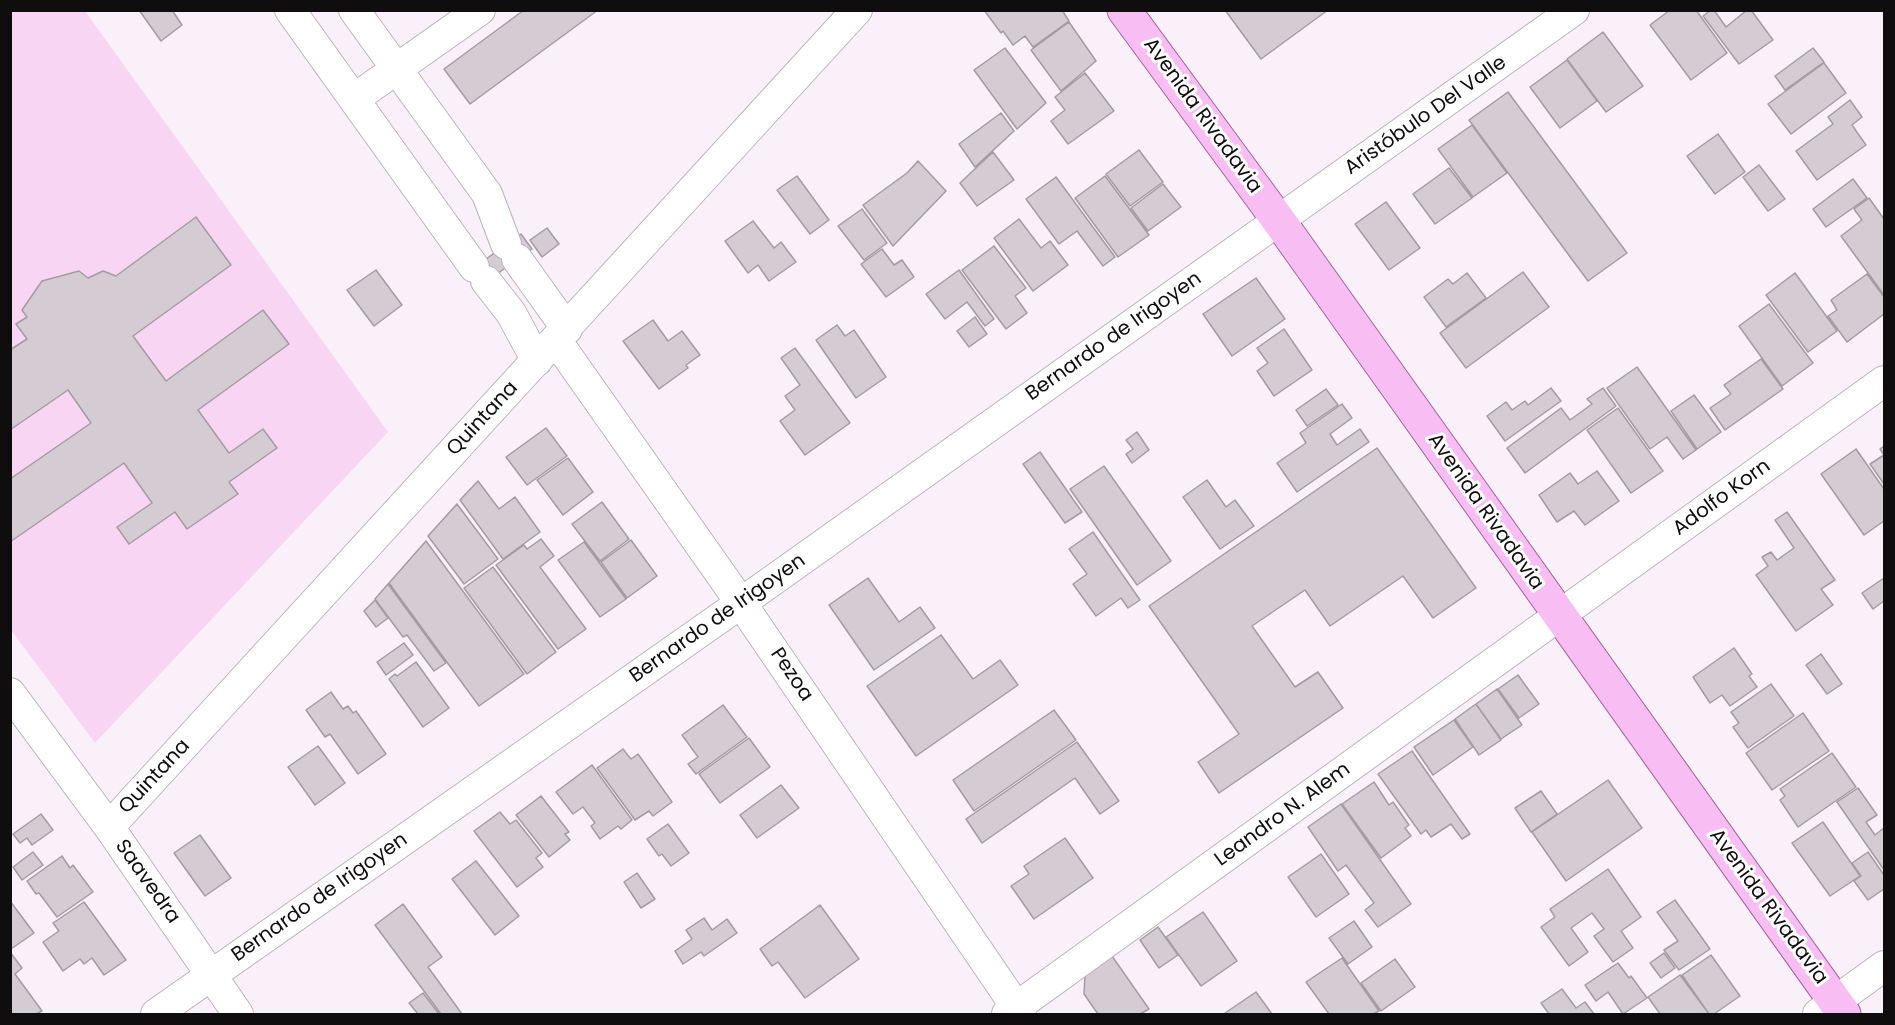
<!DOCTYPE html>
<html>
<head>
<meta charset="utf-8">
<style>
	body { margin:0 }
	#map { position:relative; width:1895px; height:1025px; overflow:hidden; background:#faf0f9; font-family:Poppins,sans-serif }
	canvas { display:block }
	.frame { position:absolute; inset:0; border:12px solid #100d0f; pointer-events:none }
</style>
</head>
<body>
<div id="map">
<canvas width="1895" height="1025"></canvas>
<div class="frame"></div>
</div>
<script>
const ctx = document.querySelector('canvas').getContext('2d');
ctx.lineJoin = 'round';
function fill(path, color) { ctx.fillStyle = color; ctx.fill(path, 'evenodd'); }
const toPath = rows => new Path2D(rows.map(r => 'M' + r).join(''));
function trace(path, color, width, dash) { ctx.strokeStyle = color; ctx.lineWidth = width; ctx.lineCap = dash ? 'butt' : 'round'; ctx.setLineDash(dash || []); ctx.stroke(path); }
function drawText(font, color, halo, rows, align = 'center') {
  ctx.font = font + ' Poppins,sans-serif'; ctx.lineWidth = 6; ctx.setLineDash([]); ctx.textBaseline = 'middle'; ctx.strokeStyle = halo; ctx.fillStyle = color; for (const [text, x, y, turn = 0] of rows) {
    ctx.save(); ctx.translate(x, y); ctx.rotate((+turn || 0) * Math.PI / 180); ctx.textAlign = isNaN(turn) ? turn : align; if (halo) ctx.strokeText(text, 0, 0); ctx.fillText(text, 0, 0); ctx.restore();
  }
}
const green = toPath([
	[11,11,85,11,388,432,95,743,11,630,11,542,124,463,152,503,117,527,175,512,188,529,237,494,229,482,276,447,262,429,229,453,198,410,288,343,263,310,166,381,133,336,231,265,195,217,116,276,103,271,88,278,79,271,42,281,22,310,27,317,16,324,27,339,11,350],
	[68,390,91,423,11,479,11,430]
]);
const building = toPath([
	[139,10,172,10,182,25,161,41,139,10],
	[524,10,598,10,470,104,444,69,524,10],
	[984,10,1062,10,1069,21,1033,47,1025,36,1013,45,1003,31,1001,33,984,10],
	[1225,10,1328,10,1261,59,1225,10],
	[1670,10,1696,10,1727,53,1691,80,1650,25,1670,10],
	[1711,10,1714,10,1726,27,1747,10,1751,10,1773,40,1739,64,1703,16,1711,10],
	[1069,22,1096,61,1061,91,1031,50,1069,22],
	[1603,32,1643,86,1606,112,1567,59,1603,32],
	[1005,48,1046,103,1017,129,974,70,1005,48],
	[1813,48,1824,62,1785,90,1775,76,1813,48],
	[1567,60,1597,101,1560,128,1530,87,1567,60],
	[1824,63,1846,93,1791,134,1768,104,1824,63],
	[1085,73,1114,111,1068,144,1051,121,1065,110,1055,97,1085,73],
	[1508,92,1627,253,1588,281,1469,120,1508,92],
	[1850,100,1862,117,1852,125,1866,145,1817,180,1796,151,1833,124,1828,117,1850,100],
	[1001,113,1014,131,975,167,959,144,1001,113],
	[1472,125,1507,173,1473,197,1438,149,1472,125],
	[1718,134,1745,172,1715,194,1687,156,1718,134],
	[1139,150,1163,182,1130,206,1106,174,1139,150],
	[993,152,1014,180,977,206,960,183,993,152],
	[918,161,946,191,893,246,863,205,907,173,918,161],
	[1759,165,1785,199,1768,211,1743,177,1759,165],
	[1449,168,1472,198,1435,224,1413,194,1449,168],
	[797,176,829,220,810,234,777,190,797,176],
	[1105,176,1149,235,1118,257,1075,198,1105,176],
	[1056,177,1115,257,1103,266,1077,231,1059,244,1026,199,1056,177],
	[1853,179,1867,198,1826,227,1813,209,1853,179],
	[1163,184,1181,207,1148,231,1131,208,1163,184],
	[1869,198,1884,219,1884,295,1841,236,1862,220,1854,209,1869,198],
	[1386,202,1420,248,1389,270,1355,224,1386,202],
	[862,209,887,243,864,260,838,226,862,209],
	[196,217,231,265,133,336,166,381,263,310,289,344,198,410,229,453,263,429,277,448,229,482,238,494,187,529,175,512,129,544,117,527,152,503,124,463,10,542,10,479,91,423,68,390,10,430,10,350,27,339,16,324,27,317,22,310,42,281,79,271,88,278,103,271,116,276,196,217],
	[1019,219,1041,248,1050,241,1068,265,1033,291,994,238,1019,219],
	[753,221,774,248,781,242,796,262,769,281,758,265,748,273,725,241,753,221],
	[547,228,559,244,542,257,530,240,547,228],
	[521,234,532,249,476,289,465,274,521,234],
	[994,246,1026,288,1015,296,1027,313,1006,329,962,270,994,246],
	[882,249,894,265,902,260,914,277,886,297,861,264,882,249],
	[376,270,402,305,374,326,347,290,376,270],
	[959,270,994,319,985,326,967,302,945,319,926,294,959,270],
	[1523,272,1549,307,1466,368,1440,333,1523,272],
	[1467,273,1486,298,1446,327,1424,297,1448,279,1453,284,1467,273],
	[1795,273,1837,331,1808,352,1766,295,1795,273],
	[1867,274,1884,297,1884,314,1847,342,1828,316,1837,310,1831,300,1867,274],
	[1256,278,1285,319,1232,356,1203,314,1256,278],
	[1769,304,1813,363,1782,386,1739,326,1769,304],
	[975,317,987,334,969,347,957,331,975,317],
	[653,320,668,341,682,331,700,355,686,365,688,368,659,389,623,341,653,320],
	[837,325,845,336,854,330,886,377,856,398,816,340,837,325],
	[1284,329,1312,370,1274,396,1257,371,1268,363,1257,348,1284,329],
	[795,348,850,423,805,455,780,421,795,410,785,396,800,385,781,358,795,348],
	[1761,359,1783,389,1725,430,1710,408,1731,394,1724,385,1761,359],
	[1637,367,1696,450,1683,459,1667,437,1650,449,1607,388,1637,367],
	[1551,388,1561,401,1505,441,1487,416,1506,402,1512,410,1525,401,1528,405,1551,388],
	[1603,388,1616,406,1525,473,1507,448,1561,408,1570,420,1592,404,1587,399,1603,388],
	[1326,389,1338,405,1307,426,1296,410,1326,389],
	[1694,395,1721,432,1697,449,1671,411,1694,395],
	[1342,404,1352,418,1330,434,1337,445,1360,429,1369,442,1297,492,1277,463,1306,443,1300,433,1342,404],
	[1618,408,1663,471,1631,493,1587,430,1618,408],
	[546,428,567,456,527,485,506,457,546,428],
	[1137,432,1149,450,1132,463,1126,454,1133,449,1126,440,1137,432],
	[1884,446,1884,484,1870,464,1884,455,1880,449,1884,446],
	[1377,448,1476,588,1433,618,1403,576,1330,626,1305,590,1252,626,1295,687,1318,672,1343,708,1219,793,1198,762,1239,734,1149,606,1377,448],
	[1856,449,1884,489,1884,521,1864,535,1821,474,1856,449],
	[1040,452,1082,512,1065,523,1023,464,1040,452],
	[568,458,593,492,563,515,537,480,568,458],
	[1104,466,1171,561,1137,585,1070,489,1104,466],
	[1597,471,1619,501,1585,525,1574,511,1557,522,1539,495,1570,473,1578,484,1597,471],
	[1207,480,1226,507,1235,500,1254,526,1220,549,1183,497,1207,480],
	[478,481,499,509,515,497,540,532,503,559,460,500,478,481],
	[602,502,629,539,600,561,572,524,602,502],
	[457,504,498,559,464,584,428,536,457,504],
	[1787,512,1835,580,1821,589,1833,605,1796,631,1756,575,1768,566,1762,557,1771,552,1777,560,1794,548,1775,520,1787,512],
	[1093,532,1140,600,1128,608,1121,598,1096,616,1073,584,1087,574,1069,549,1093,532],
	[541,539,554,556,540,567,586,629,558,649,496,565,524,545,527,549,541,539],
	[631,540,657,576,627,598,601,562,631,540],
	[426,541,524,674,479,706,389,583,426,541],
	[584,542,626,599,600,617,558,560,584,542],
	[493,567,556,652,527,674,464,588,493,567],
	[868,578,899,622,920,607,935,628,874,670,829,605,868,578],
	[1884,578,1884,601,1873,609,1862,593,1884,578],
	[388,584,446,663,434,671,407,635,403,637,375,599,388,584],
	[375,600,388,618,376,627,364,611,375,600],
	[941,635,973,679,1000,660,1018,685,916,756,867,686,941,635],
	[404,643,413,655,386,675,377,662,404,643],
	[1734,648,1752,674,1749,676,1757,687,1730,706,1722,695,1710,703,1693,677,1734,648],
	[1821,654,1842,684,1827,694,1806,665,1821,654],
	[416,662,449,708,423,727,389,679,395,674,397,676,416,662],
	[1518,675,1539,704,1519,718,1498,689,1518,675],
	[1771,684,1794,716,1748,748,1733,727,1739,723,1731,712,1771,684],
	[1497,689,1522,725,1501,739,1476,704,1497,689],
	[331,692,343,709,348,706,353,713,356,711,386,754,358,774,330,734,325,737,306,710,331,692],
	[1476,704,1501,740,1479,755,1455,719,1476,704],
	[723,705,747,737,696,774,688,764,698,757,682,735,723,705],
	[1054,710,1076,740,974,811,953,780,1054,710],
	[1803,713,1829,751,1772,790,1746,753,1803,713],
	[1454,720,1473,747,1433,775,1414,747,1454,720],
	[749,738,770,767,720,803,699,774,749,738],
	[1077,742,1119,801,1100,814,1075,778,982,843,966,819,1077,742],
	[318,746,345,783,315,805,288,767,318,746],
	[623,749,631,759,638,754,672,802,653,816,649,811,635,820,597,768,623,749],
	[1412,751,1470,834,1462,839,1451,824,1431,837,1426,830,1421,834,1378,774,1412,751],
	[1832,753,1856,787,1798,827,1780,800,1785,796,1780,789,1832,753],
	[592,765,632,820,621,829,618,826,600,839,591,826,595,823,583,807,573,814,556,792,592,765],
	[1608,780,1642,828,1566,881,1532,832,1608,780],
	[1374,782,1389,805,1393,802,1409,825,1405,828,1411,836,1381,858,1342,804,1374,782],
	[781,785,799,808,757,838,740,815,781,785],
	[1858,788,1877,815,1866,822,1875,835,1884,828,1884,870,1837,802,1858,788],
	[1541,791,1557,814,1531,832,1515,808,1541,791],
	[541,796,569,832,565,834,570,840,549,857,516,815,541,796],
	[1341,804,1411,904,1378,927,1365,910,1374,903,1346,865,1338,871,1308,827,1341,804],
	[500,812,510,824,516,820,542,853,536,858,543,867,517,887,474,831,500,812],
	[41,814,53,830,32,845,27,838,20,843,13,834,41,814],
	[1823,822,1860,876,1830,896,1792,843,1823,822],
	[668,824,689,853,671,866,662,854,659,856,647,839,668,824],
	[200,835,231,878,205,896,174,853,200,835],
	[1065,838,1093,878,1034,919,1011,886,1029,874,1024,866,1065,838],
	[33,852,43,865,22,880,13,867,33,852],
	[1868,852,1884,875,1884,889,1868,900,1854,881,1861,876,1852,863,1868,852],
	[1321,854,1349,894,1316,917,1288,877,1321,854],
	[62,856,70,868,73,865,93,892,57,917,39,893,36,894,27,881,62,856],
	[476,861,519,916,495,935,452,879,476,861],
	[1608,869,1641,917,1621,931,1633,948,1613,962,1594,936,1604,929,1592,913,1571,928,1588,952,1569,966,1541,927,1555,917,1550,909,1608,869],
	[637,873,655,899,641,908,624,882,637,873],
	[1675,900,1710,949,1679,970,1664,950,1678,941,1657,912,1675,900],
	[10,901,34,933,11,949,10,947,10,901],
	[84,902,126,960,104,975,92,958,84,964,80,959,63,971,43,942,59,931,53,923,84,902],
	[403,904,442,957,428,967,462,1014,441,1014,375,925,403,904],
	[820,905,859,959,805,998,778,962,772,966,760,949,820,905],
	[1203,912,1237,961,1201,986,1166,937,1203,912],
	[704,918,712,930,727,919,737,933,704,956,701,952,683,964,675,951,692,939,686,930,704,918],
	[1354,921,1372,947,1348,964,1329,938,1354,921],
	[1158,927,1178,955,1159,968,1140,940,1158,927],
	[10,952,22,968,15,974,42,1011,36,1014,10,1014,10,952],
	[1664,953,1675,968,1661,978,1650,963,1664,953],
	[1711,955,1740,996,1714,1014,1709,1014,1682,975,1711,955],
	[1112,956,1149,1009,1140,1014,1098,1014,1084,994,1085,974,1112,956],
	[1342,958,1379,1011,1373,1014,1329,1014,1306,982,1342,958],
	[1395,959,1415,987,1381,1011,1361,983,1395,959],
	[1618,963,1629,978,1631,976,1647,998,1623,1014,1608,992,1596,1001,1585,985,1618,963],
	[1680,975,1709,1014,1660,1014,1648,997,1680,975],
	[1562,989,1576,1008,1585,1002,1594,1014,1549,1014,1541,1003,1562,989],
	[1256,992,1272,1014,1226,1014,1225,1013,1256,992],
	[423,993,439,1014,418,1014,409,1003,423,993]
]);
const minor = toPath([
	[290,10,474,267],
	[354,10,487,194,506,244],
	[354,99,480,10],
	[517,259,567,329],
	[486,281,511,313,537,361],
	[556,340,741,603,1021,1014],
	[10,693,109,827,238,1014],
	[109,827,857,10],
	[156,1014,741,603,1574,10],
	[1007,1014,1884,381],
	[1818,1014,1884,966]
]);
const major = toPath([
	[1124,10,1279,221,1844,1014]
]);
const streetNames = [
	["Avenida Rivadavia",1202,116,54],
	["Aristóbulo Del Valle",1426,116,-35],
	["Bernardo de Irigoyen",1114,337,-35],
	["Quintana",483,419,-47],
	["Adolfo Korn",1722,498,-36],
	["Avenida Rivadavia",1485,512,55],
	["Bernardo de Irigoyen",718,619,-35],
	["Pezoa",791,675,56],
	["Quintana",155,777,-47],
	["Leandro N. Alem",1283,815,-36],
	["Saavedra",147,882,55],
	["Bernardo de Irigoyen",320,898,-35],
	["Avenida Rivadavia",1768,907,54]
];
fill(green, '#f8d6f3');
fill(building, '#d5cbd3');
trace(building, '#a59ba3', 1.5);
trace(minor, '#bcb2ba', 32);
trace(major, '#a4639d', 35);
trace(minor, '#fff', 30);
trace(major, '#f8bdf2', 33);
drawText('20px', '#100d0f', '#fff', streetNames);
</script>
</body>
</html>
